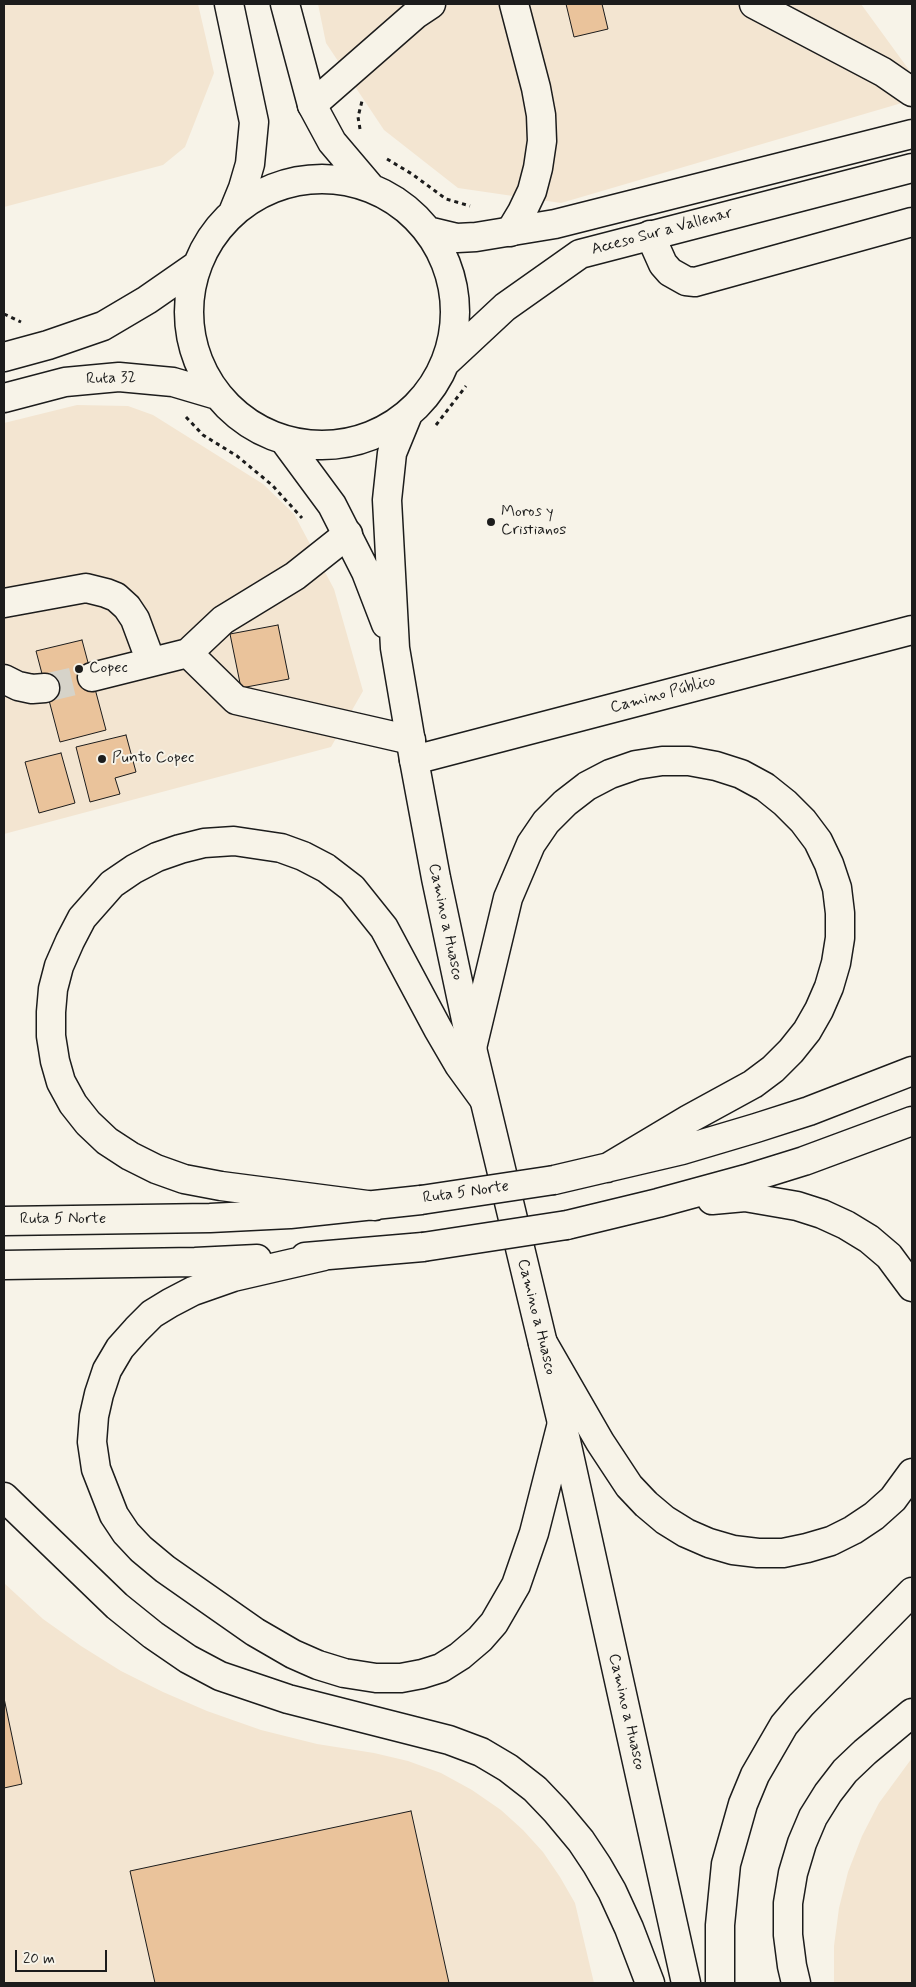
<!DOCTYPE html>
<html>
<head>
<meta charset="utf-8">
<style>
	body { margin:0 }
	#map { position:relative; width:916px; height:1987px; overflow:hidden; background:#f7f3e8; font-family:Mynerve,sans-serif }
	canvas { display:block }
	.frame { position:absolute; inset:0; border:5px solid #1c1c1c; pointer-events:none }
	.scale { position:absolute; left:15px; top:1950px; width:92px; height:22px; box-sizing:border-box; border:2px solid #1c1c1c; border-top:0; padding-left:6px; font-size:15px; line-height:18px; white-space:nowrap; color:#1c1c1c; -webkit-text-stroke:4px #f7f3e8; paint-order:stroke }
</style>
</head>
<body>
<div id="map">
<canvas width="916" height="1987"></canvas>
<div class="frame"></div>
<div class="scale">20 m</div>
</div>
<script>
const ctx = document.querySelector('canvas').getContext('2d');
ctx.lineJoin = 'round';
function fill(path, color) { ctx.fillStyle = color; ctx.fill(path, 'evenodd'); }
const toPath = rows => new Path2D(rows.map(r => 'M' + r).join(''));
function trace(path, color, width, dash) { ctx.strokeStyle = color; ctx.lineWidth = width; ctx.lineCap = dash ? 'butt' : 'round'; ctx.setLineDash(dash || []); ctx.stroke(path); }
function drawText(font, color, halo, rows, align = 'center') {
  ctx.font = font + ' Mynerve,sans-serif'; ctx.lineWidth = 4; ctx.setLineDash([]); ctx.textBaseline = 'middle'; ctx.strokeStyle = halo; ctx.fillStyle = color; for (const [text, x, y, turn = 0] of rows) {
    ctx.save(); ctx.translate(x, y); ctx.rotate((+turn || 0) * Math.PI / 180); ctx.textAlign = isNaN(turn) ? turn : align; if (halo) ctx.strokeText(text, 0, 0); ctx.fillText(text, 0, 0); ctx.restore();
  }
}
const built = toPath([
	[4,4,198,4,214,73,185,147,163,165,4,207],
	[318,4,861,4,912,74,912,100,561,203,458,188,384,130,326,43],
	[77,405,128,406,153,415,263,484,294,514,334,589,363,691,331,747,4,834,4,423],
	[4,1583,43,1619,81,1646,121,1671,163,1692,207,1711,261,1730,317,1744,374,1753,408,1761,441,1773,472,1790,501,1810,523,1830,543,1852,560,1877,575,1903,594,1983,4,1983],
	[912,1758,912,1983,834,1983,834,1946,839,1908,848,1872,862,1836,879,1803]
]);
const building = toPath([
	[566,4,602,4,608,29,574,37,566,4],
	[278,625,289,679,241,688,230,634,278,625],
	[82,640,106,730,60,742,36,651,82,640],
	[126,735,136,772,115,778,120,794,90,802,76,747,126,735],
	[61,753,75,803,39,813,25,762,61,753],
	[4,1698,22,1784,4,1788,4,1698],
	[411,1811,449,1983,155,1983,130,1871,411,1811]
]);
const minorTunnel = toPath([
	[45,688,92,677]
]);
const path = toPath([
	[360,129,358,117,362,101],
	[387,159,412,174,446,199,470,206],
	[4,314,21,322],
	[186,417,203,435,237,456,272,485,302,518],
	[436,425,466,386]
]);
const minor = toPath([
	[754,4,883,72,912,92],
	[312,105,416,14,431,4],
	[510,232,522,212,532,191,538,168,542,141,541,115,536,88,514,4],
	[650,235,663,264,670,272,686,281,695,282,912,222],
	[4,603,86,588,106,593,116,597,127,607,135,619,151,662],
	[188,653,236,700,411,740],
	[92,677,188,653,223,620,295,576,348,534],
	[4,679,18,686,32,689,45,688],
	[414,760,912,630],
	[796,1983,792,1966,788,1935,788,1903,793,1873,802,1843,813,1817,828,1793,845,1771,865,1752,912,1713]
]);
const major = toPath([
	[229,4,254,122,250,164,243,188,234,210],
	[285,4,312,105,332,142,371,188],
	'189 312a133 133 0 1 1 266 0a133 133 0 1 1-266 0Z',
	[428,231,457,238,476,237,555,224,912,134],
	[4,357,48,345,103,326,147,300,196,266],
	[446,362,505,307,580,254,912,168],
	[4,398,65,382,119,377,173,382,217,395],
	[408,414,392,453,387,500,395,648,414,760,436,878,472,1048,562,1423,686,1983],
	[284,440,332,505,366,572,386,624]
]);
const highway = toPath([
	[472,1048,508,898,531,844,546,822,565,803,587,786,610,774,636,765,662,761,689,761,716,766,741,774,765,787,785,803,803,821,818,841,829,864,837,888,840,913,840,938,836,963,829,987,819,1010,807,1031,791,1051,773,1069,753,1084,689,1119,607,1168],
	[554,1180,682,1150,756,1128,809,1111,912,1071],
	[712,1200,745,1197,797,1206,822,1214,846,1225,869,1239,889,1256,912,1287],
	[375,1206,221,1186,184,1179,156,1169,130,1156,107,1141,88,1123,73,1104,61,1082,55,1061,51,1036,51,1012,53,989,59,966,70,941,82,918,112,884,134,869,157,857,180,849,204,843,234,841,281,848,303,856,326,868,352,888,384,928,438,1029,459,1065,483,1098],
	[4,1221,210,1218,290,1214,421,1200],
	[567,1225,658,1203,746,1179,804,1161,912,1121],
	[324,1256,233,1277,193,1291,170,1303,152,1314,137,1329,120,1348,107,1370,99,1394,94,1416,92,1442,96,1469,114,1515,126,1533,141,1549,165,1569,255,1632,293,1654,318,1665,344,1673,376,1678,401,1678,422,1674,441,1668,460,1656,480,1639,494,1623,516,1585,534,1533,562,1423],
	[305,1257,423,1247],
	[4,1265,195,1262,257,1259],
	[543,1343,600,1442,629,1486,646,1504,665,1520,686,1533,709,1543,733,1550,758,1553,783,1553,807,1548,831,1541,853,1530,874,1516,893,1499,912,1473],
	[4,1497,117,1606,153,1635,188,1659,220,1676,288,1699,449,1740,481,1752,508,1768,535,1789,556,1811,581,1841,597,1865,612,1891,629,1928,650,1983],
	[720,1983,720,1925,726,1864,743,1804,755,1775,784,1725,801,1705,912,1592]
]);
const highwayBridge = toPath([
	[421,1200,554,1180],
	[423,1247,567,1225]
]);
const markers = [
	[491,522,5,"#1c1c1c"],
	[79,669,5,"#1c1c1c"],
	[102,759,5,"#1c1c1c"]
];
const streetNames = [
	["Acceso Sur a Vallenar",662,232,-15],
	["Ruta 32",111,379,-2],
	["Camino Público",663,695,-15],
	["Camino a Huasco",445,922,78],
	["Ruta 5 Norte",466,1193,-8],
	["Ruta 5 Norte",63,1220],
	["Camino a Huasco",536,1317,76],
	["Camino a Huasco",626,1712,77]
];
const poiNames = [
	["Moros y",501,513],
	["Cristianos",501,531],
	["Copec",89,669],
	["Punto Copec",112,759]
];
fill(built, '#f3e5d1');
fill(building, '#eac39b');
trace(building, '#1c1c1c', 1);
trace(minorTunnel, '#d6d3c9', 28, [28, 14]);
trace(minor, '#1c1c1c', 31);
trace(major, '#1c1c1c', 31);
trace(highway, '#1c1c1c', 31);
trace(path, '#1c1c1c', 3, [4, 4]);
trace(minor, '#f7f3e8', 28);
trace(major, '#f7f3e8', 28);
trace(highway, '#f7f3e8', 28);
trace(highwayBridge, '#1c1c1c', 31, []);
trace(highwayBridge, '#f7f3e8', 28);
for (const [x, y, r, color] of markers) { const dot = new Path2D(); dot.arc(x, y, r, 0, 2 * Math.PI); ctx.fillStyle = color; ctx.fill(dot); trace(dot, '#f7f3e8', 2); }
drawText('16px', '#1c1c1c', '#f7f3e8', streetNames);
drawText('16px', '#1c1c1c', '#f7f3e8', poiNames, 'left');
</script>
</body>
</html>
